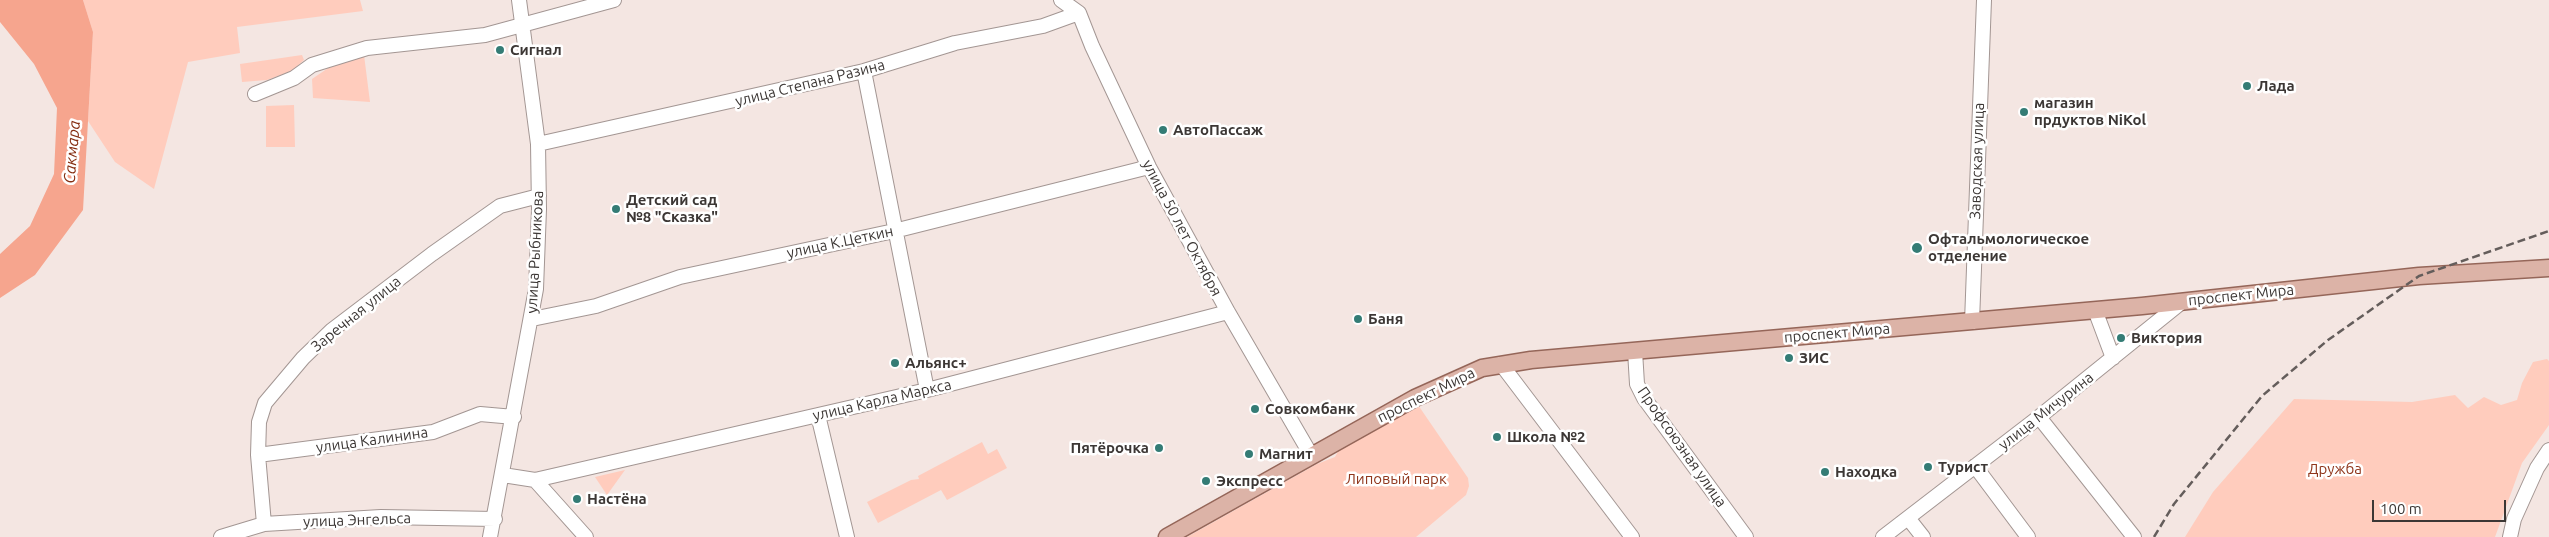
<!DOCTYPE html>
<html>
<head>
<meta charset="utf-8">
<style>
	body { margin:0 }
	#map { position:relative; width:2549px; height:537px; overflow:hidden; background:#f4e6e2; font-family:Ubuntu,sans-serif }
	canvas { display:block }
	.scale { position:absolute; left:2372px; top:500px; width:134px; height:22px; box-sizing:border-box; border:2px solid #3c3735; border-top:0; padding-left:6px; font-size:15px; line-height:18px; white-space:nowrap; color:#3c3735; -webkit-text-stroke:4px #fff; paint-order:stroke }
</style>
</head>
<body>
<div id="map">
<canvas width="2549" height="537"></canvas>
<div class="scale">100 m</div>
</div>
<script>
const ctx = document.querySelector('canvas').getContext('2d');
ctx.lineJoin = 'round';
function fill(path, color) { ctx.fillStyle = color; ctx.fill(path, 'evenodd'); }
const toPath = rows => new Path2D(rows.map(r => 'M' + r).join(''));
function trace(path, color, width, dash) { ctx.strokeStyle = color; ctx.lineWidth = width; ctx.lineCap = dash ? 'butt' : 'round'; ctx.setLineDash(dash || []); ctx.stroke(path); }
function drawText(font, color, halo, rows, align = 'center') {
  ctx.font = font + ' Ubuntu,sans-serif'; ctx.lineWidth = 5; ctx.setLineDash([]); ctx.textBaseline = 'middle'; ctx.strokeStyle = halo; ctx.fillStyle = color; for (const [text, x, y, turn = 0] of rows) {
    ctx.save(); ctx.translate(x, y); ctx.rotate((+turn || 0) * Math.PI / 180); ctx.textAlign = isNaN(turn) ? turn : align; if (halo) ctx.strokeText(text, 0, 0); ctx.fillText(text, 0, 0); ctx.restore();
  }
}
const green = toPath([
	[83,0,360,0,363,11,237,27,240,53,188,62,154,189,115,162,88,121,93,32],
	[302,55,304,60,292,71,267,80,242,82,240,64],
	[364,55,370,102,313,98,312,79,337,62],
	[294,105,295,147,266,147,266,106],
	[2547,359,2549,361,2549,425,2522,463,2495,537,2185,537,2213,492,2294,399,2412,402,2455,395,2468,408,2484,397,2501,405,2517,400,2522,383,2533,362],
	[1416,402,1468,478,1469,486,1466,495,1416,537,1187,537,1317,464,1335,457,1343,442],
	[982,442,988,454,997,449,1007,468,947,500,941,490,878,523,867,502,911,480,919,479,918,476],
	[625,470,607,495,595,477]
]);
const water = toPath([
	[0,0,83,0,93,32,83,210,35,275,0,298,0,254,30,226,54,174,57,108,34,64,0,22]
]);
const minor = toPath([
	[1061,0,1079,13,1092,46,1149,167,1228,312,1311,455],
	[864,71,927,390],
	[255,94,294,78,312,65,367,48,485,35,614,0],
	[538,144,864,71,955,43,1043,26,1079,13],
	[2095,310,2113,358],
	[532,319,596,306,680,277,894,231,1149,167],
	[1972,322,1984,0],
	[1635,351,1637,384,1644,398,1746,537],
	[1501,364,1632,537],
	[818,415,847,537],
	[2039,417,2134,537],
	[258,455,433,432,480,414,514,417],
	[1975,466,2028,537],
	[503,475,535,480,586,537],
	[535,480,927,390,1228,312],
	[1908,518,1923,537],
	[264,524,258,455,259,422,265,403,303,358,332,330,432,254,500,206,539,196],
	[221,537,264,524,381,517,495,519],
	[490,537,536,289,539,209,538,144,519,0],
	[1883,537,2039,417,2183,301],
	[2510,537,2514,519,2537,468,2549,450]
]);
const major = toPath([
	[1167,537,1415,398,1482,368,1531,360,2142,306,2419,276,2549,268]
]);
const rail = toPath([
	[2154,537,2174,504,2262,396,2328,340,2419,276,2549,231]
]);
const markers = [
	[500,50,5,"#347c75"],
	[2247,86,5,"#347c75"],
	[2024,112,5,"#347c75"],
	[1163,130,5,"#347c75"],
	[616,209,5,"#347c75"],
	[1917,248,6,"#347c75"],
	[1358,319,5,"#347c75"],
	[2121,338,5,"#347c75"],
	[1789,358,5,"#347c75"],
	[895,363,5,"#347c75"],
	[1255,409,5,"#347c75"],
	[1497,437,5,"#347c75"],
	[1159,448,5,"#347c75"],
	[1249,454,5,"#347c75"],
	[1928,467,5,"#347c75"],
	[1825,472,5,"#347c75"],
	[1206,481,5,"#347c75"],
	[577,499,5,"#347c75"]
];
const poiNames = [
	["Сигнал",510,50],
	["Лада",2257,86],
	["магазин",2034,103],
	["прдуктов NiKol",2034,120],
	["АвтоПассаж",1173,130],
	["Детский сад",626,200],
	["№8 \"Сказка\"",626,217],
	["Офтальмологическое",1928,239],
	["отделение",1928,256],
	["Баня",1368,319],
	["Виктория",2131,338],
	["ЗИС",1799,358],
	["Альянс+",905,363],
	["Совкомбанк",1265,409],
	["Школа №2",1507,437],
	["Пятёрочка",1149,448,"right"],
	["Магнит",1259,454],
	["Турист",1938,467],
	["Находка",1835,472],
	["Экспресс",1216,481],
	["Настёна",587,499]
];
const streetNames = [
	["улица Степана Разина",810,83,-14],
	["Заводская улица",1977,161,-88],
	["улица 50 лет Октября",1182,228,62],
	["улица К.Цеткин",840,242,-12],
	["улица Рыбникова",535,252,-87],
	["проспект Мира",2241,295,-6],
	["Заречная улица",356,314,-39],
	["проспект Мира",1837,333,-5],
	["проспект Мира",1426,395,-26],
	["улица Карла Маркса",882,400,-13],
	["улица Мичурина",2046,411,-38],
	["улица Калинина",372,440,-8],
	["Профсоюзная улица",1682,447,55],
	["улица Энгельса",357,520,-2]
];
const parkNames = [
	["Дружба",2335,469],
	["Липовый парк",1396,479]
];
const waterNames = [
	["Сакмара",72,152,-85]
];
fill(green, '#ffccbd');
fill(water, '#f6a58e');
trace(minor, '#a39693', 16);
trace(major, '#956659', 19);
trace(minor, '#fff', 14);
trace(major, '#dcb3a7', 16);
trace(rail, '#645d5b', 2.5, [8, 4]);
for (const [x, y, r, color] of markers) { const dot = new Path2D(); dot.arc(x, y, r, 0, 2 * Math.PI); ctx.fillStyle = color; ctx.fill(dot); trace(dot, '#fff', 2); }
drawText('bold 15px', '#3c3735', '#fff', poiNames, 'left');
drawText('15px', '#3c3735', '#fff', streetNames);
drawText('15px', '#90371d', '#fff', parkNames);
drawText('italic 16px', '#852e12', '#fff', waterNames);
</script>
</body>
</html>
